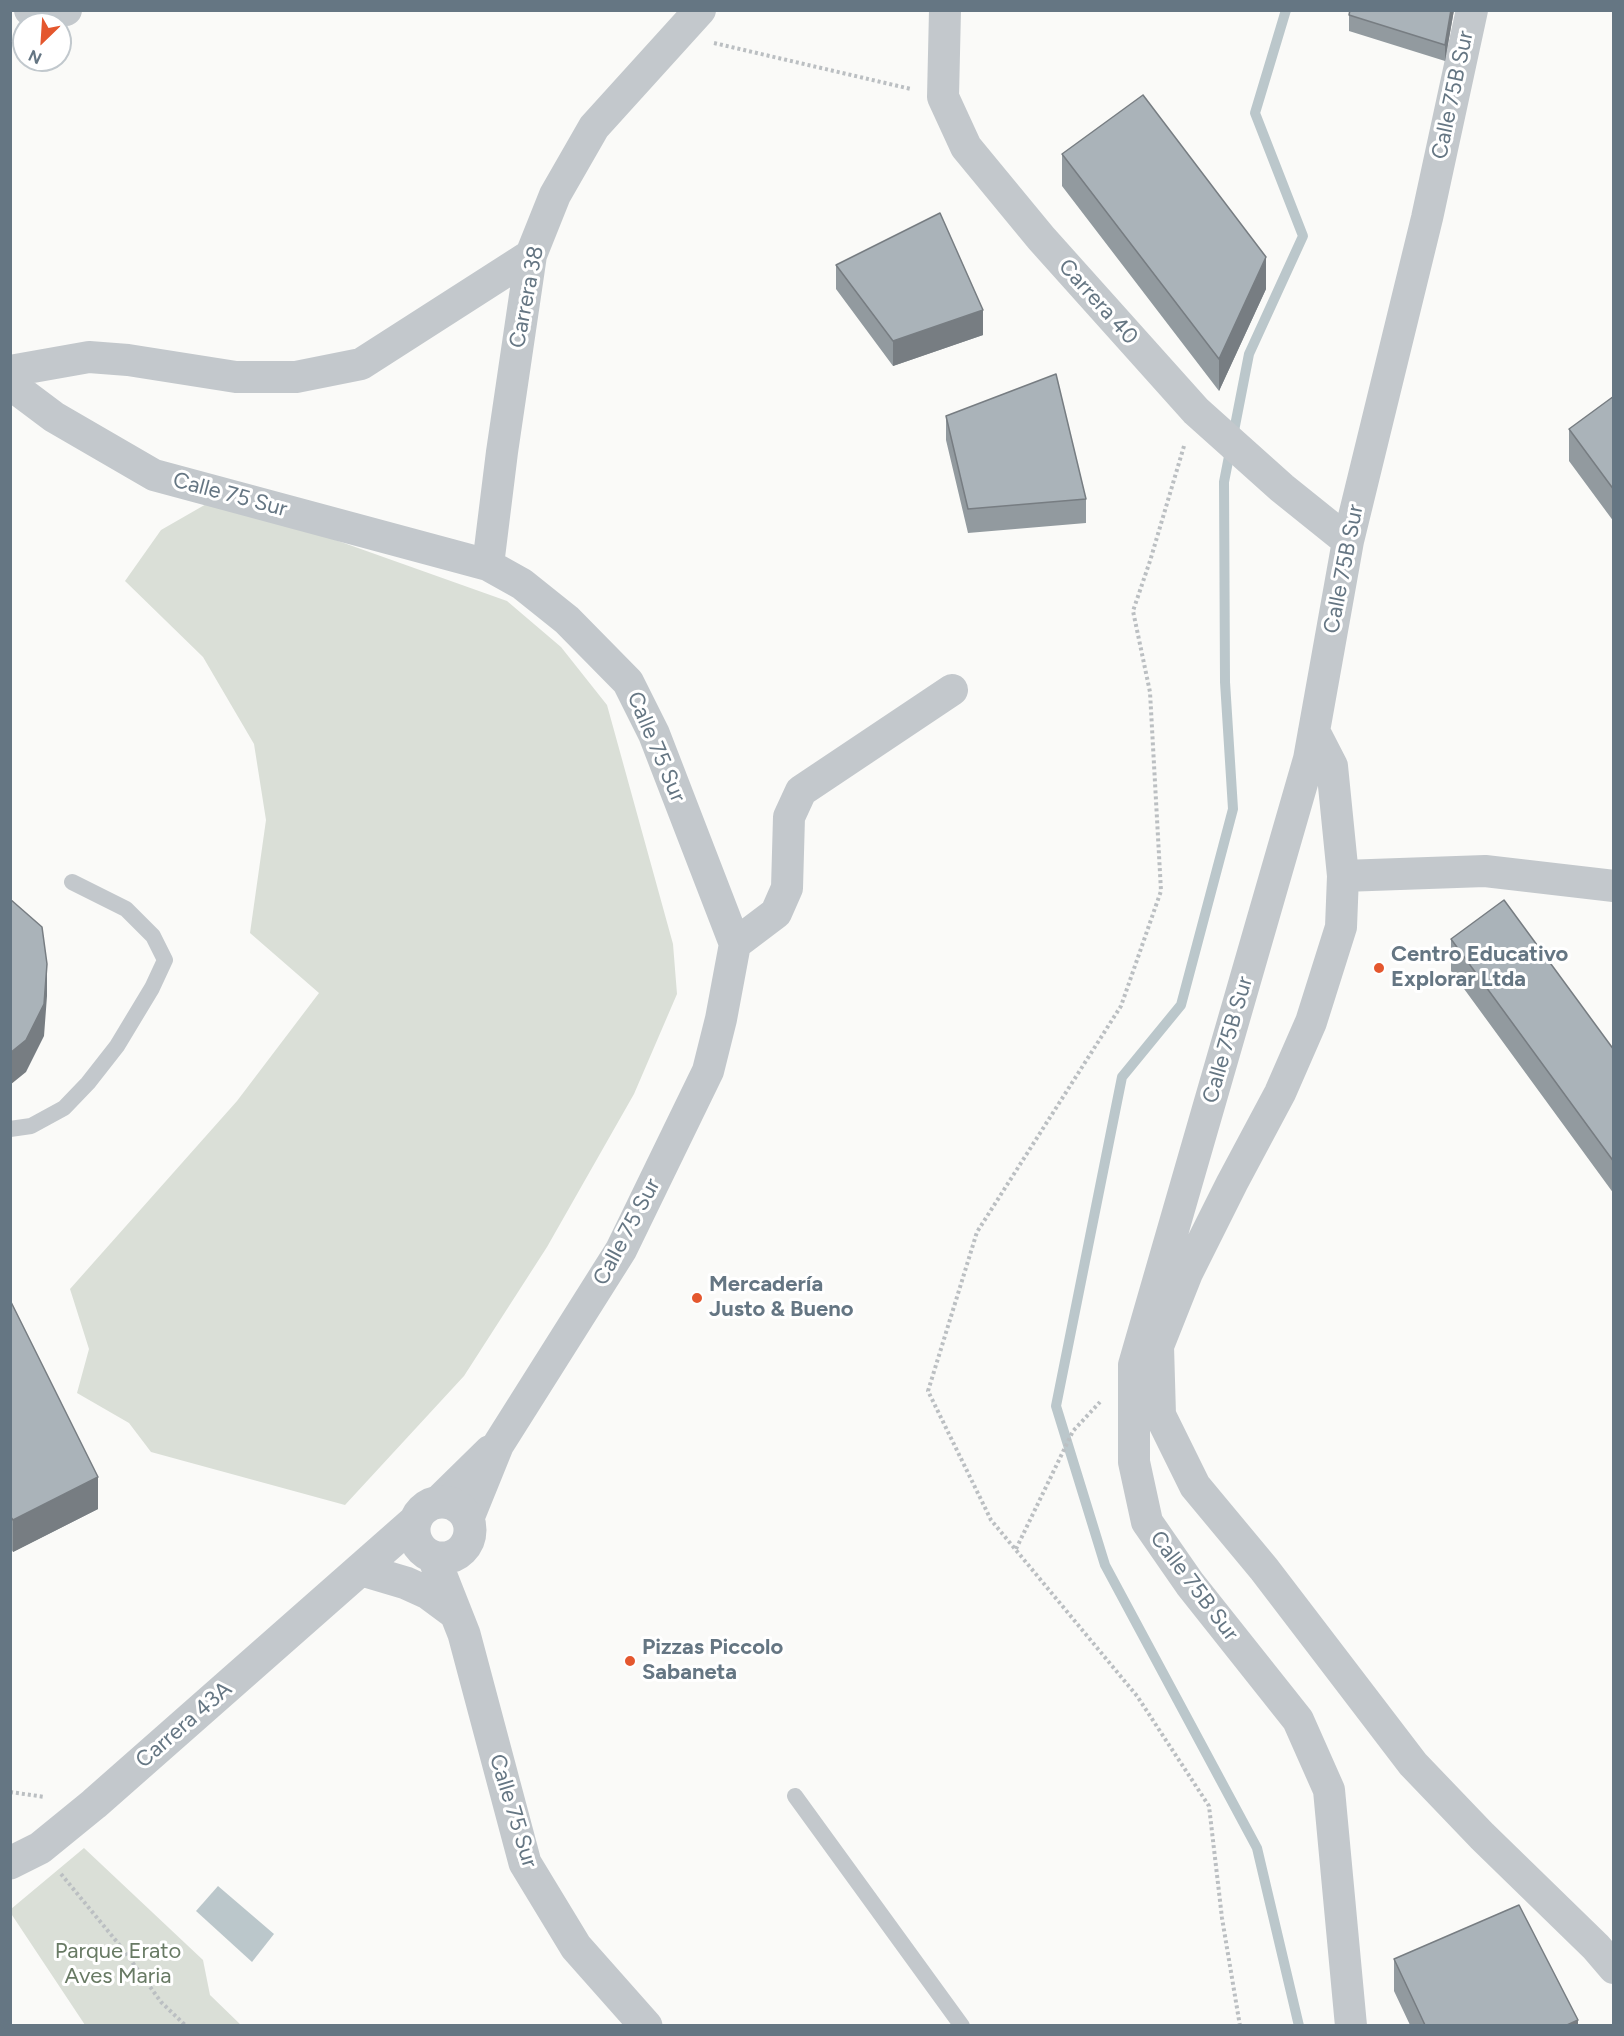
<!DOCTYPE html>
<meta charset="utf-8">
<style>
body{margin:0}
#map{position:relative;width:1624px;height:2036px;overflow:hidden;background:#fafaf8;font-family:Figtree,sans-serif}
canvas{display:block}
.frame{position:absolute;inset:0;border:12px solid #657683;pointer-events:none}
.north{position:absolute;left:12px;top:12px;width:60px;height:60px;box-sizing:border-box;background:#fff;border:2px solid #c1c8cd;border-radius:50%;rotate:205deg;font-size:16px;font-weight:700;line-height:24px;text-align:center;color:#657683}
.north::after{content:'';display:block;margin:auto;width:21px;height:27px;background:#e4572e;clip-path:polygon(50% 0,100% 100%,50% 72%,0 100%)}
</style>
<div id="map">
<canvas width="1624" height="2036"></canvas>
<div class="frame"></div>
<div class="north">N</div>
</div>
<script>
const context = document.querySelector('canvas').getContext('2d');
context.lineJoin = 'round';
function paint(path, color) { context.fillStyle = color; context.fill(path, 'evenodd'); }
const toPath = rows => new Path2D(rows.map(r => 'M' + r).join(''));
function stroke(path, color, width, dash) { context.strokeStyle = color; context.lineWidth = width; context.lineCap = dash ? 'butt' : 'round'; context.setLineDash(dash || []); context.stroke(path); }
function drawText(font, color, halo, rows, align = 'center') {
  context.font = font + ' Figtree,sans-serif'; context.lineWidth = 6; context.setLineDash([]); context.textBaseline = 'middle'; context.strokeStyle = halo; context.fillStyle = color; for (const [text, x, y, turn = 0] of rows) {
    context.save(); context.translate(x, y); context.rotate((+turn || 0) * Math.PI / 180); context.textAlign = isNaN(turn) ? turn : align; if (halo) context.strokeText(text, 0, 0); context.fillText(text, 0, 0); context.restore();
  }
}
paint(toPath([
 [208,503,254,511,507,601,561,647,607,705,673,944,677,994,634,1094,547,1247,464,1376,345,1505,151,1452,129,1423,77,1393,89,1349,70,1289,237,1101,319,993,250,933,266,820,254,744,203,657,125,581,161,530],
 [84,1848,203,1960,210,1995,241,2025,85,2025,10,1912,11,1909]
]), '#dadfd7');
paint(toPath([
 [218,1886,274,1934,252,1962,196,1911]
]), '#bbc7cb');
stroke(toPath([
 [1286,10,1255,113,1303,236,1249,354,1224,482,1225,682,1233,809,1181,1005,1122,1077,1056,1406,1105,1565,1257,1848,1299,2026]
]), '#bbc7cb', 10);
stroke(toPath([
 [714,43,911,89],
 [1184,446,1150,561,1133,611,1150,692,1161,891,1121,1006,977,1232,928,1391,991,1520,1137,1696,1209,1806,1222,1918,1240,2026],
 [1016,1549,1073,1431,1100,1402],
 [10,1792,45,1797],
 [61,1874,122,1948,161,2002,186,2026]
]), '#bbbfc2', 4, [3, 3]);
stroke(toPath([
 [10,1129,31,1126,64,1108,88,1083,117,1046,152,988,165,960,153,936,126,909,72,882],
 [795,1796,962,2026]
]), '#c3c8cc', 16);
stroke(toPath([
 [30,10,66,10],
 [945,10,943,97,966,147,1041,238,1196,411,1282,488,1348,541],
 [10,371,89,357,128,360,236,377,296,377,361,364,531,255],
 [10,384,54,417,154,475,488,565,522,584,567,620,628,682,654,734,735,944,721,1019,708,1071,621,1250,498,1445,468,1519],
 [488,565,502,452,531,255,555,195,594,127,700,10],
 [1314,731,1332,766,1343,876,1341,927,1311,1022,1280,1093,1232,1183,1187,1273,1158,1346,1160,1415,1195,1486,1264,1569,1413,1764,1482,1836,1596,1947,1614,1968],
 [1343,876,1485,871,1614,886],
 [735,944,776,913,787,888,789,817,801,791,952,690],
 [439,1501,490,1451],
 [1351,2026,1329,1790,1298,1720,1190,1584,1147,1522,1134,1462,1134,1365,1309,759,1348,541,1427,218,1472,10]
]), '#c3c8cc', 32);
stroke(toPath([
 '414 1530a28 28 0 1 1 56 0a28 28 0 1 1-56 0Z',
 [434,1558,464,1634,525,1863,576,1947,646,2026],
 [369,1572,406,1583,428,1593,455,1613],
 [10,1863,40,1848,94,1804,413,1523]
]), '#c3c8cc', 33);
paint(toPath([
 [1454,10,1445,61,1349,31,1349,15],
 [1062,154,1266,289,1219,391,1062,186],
 [836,265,983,335,893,366,836,289],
 [1614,396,1614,522,1569,461,1569,429],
 [946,416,1086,499,1086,523,968,533,946,440],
 [1451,939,1614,1050,1614,1194,1451,971],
 [10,1300,98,1509,13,1552,10,1547],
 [1394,1959,1578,2025,1410,2025,1394,1991]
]), '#929a9f');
paint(toPath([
 [1451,10,1454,10,1445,61,1445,45],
 [1266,257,1266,289,1219,391,1219,359],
 [983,310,983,335,893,366,893,341],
 [47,964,47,996,44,1036,26,1072,10,1085,10,1053],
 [98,1477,98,1509,13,1552,13,1520],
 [1578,2020,1578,2025,1567,2025]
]), '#777d82');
const building = toPath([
 [1350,10,1451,10,1445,45,1349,15,1350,10],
 [1143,95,1266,257,1219,359,1062,154,1143,95],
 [940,213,983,310,893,341,836,265,940,213],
 [1056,374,1086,499,968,509,946,416,1056,374],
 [1614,396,1614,490,1569,429,1614,396],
 [10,899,42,927,47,964,44,1004,26,1040,10,1053,10,899],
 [1504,900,1614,1050,1614,1162,1451,939,1504,900],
 [10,1300,98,1477,13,1520,10,1516,10,1300],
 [1519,1905,1578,2020,1567,2025,1425,2025,1394,1959,1519,1905]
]);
paint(building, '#aab3b9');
stroke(building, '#777d82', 1.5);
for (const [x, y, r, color] of [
 [1379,968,6,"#e4572e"],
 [697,1298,6,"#e4572e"],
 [630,1661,6,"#e4572e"]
]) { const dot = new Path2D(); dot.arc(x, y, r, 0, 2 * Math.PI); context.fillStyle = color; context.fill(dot); stroke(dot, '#fff', 2); }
drawText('22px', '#657683', '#fff', [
 ["Calle 75B Sur",1453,95,-78],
 ["Carrera 38",527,297,-79],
 ["Carrera 40",1098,302,48],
 ["Calle 75 Sur",230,495,15],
 ["Calle 75B Sur",1344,569,-79],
 ["Calle 75 Sur",656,747,67],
 ["Calle 75B Sur",1228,1040,-74],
 ["Calle 75 Sur",627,1232,-62],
 ["Calle 75B Sur",1194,1586,53],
 ["Carrera 43A",184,1725,-41],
 ["Calle 75 Sur",513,1811,73]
]);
drawText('bold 22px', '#657683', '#fff', [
 ["Centro Educativo",1391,955],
 ["Explorar Ltda",1391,980],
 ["Mercadería",709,1285],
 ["Justo & Bueno",709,1310],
 ["Pizzas Piccolo",642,1648],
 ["Sabaneta",642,1673]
], 'left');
drawText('22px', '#687a64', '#fff', [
 ["Parque Erato",118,1952],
 ["Aves Maria",118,1977]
]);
</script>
